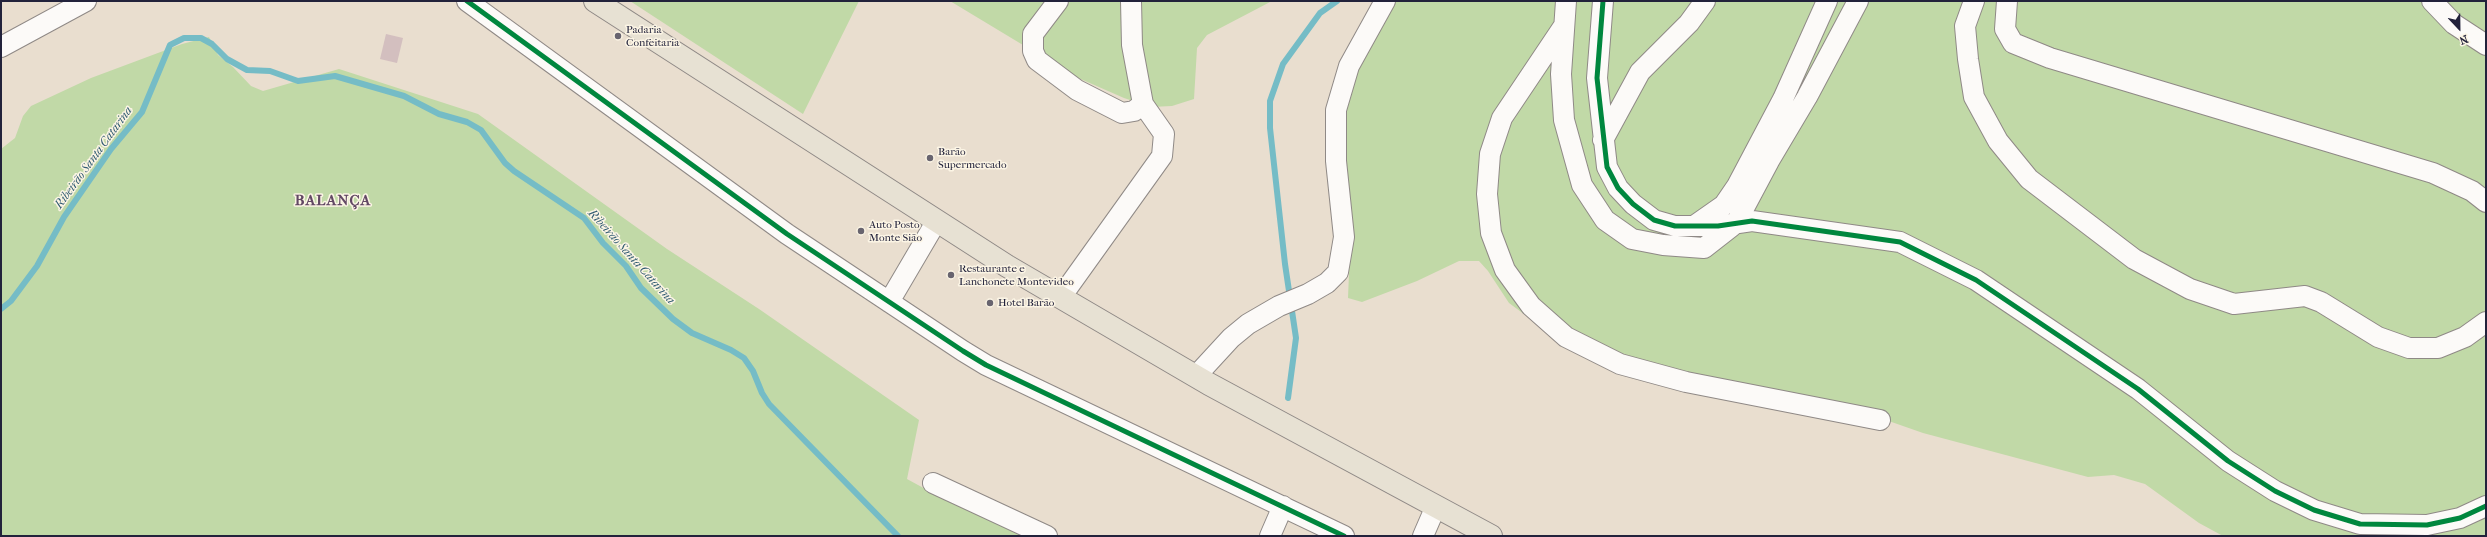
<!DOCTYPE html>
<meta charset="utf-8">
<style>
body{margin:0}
#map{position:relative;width:2487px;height:537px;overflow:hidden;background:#e9decf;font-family:"IM FELL French Canon",serif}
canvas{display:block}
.frame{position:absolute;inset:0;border:2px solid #22223b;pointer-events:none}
.north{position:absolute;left:2439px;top:8px;width:40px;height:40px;-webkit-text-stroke:3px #fcf5e5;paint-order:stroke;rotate:158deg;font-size:11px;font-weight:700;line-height:16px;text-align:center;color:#22223b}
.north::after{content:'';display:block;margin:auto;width:14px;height:18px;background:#22223b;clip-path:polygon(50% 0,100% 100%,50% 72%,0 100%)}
</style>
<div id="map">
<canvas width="2487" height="537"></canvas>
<div class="frame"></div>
<div class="north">N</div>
</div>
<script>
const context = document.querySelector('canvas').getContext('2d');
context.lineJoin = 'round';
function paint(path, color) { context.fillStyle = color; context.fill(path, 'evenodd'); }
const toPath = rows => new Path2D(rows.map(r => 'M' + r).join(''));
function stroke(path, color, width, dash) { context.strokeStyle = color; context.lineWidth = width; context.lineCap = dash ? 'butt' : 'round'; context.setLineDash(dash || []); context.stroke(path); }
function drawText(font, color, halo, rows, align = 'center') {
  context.font = font + ' "IM FELL French Canon",serif'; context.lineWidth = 3; context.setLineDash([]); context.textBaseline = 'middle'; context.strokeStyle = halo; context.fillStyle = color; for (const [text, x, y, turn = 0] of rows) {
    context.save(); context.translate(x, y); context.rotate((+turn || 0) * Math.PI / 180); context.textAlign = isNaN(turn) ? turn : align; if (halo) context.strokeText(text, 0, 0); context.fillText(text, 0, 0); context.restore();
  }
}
paint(toPath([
 [630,1,859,1,803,114],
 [950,1,1272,1,1207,35,1197,48,1194,99,1172,106,1151,107,1124,98,1076,77],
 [1394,1,2486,1,2486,536,2223,536,2199,523,2145,484,2114,475,2088,477,1923,433,1843,405,1697,388,1563,343,1509,303,1488,271,1479,261,1459,261,1417,281,1362,302,1348,298,1350,249,1342,128,1354,71],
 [209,37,218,55,233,67,251,86,263,91,339,69,478,114,667,249,759,309,919,420,907,479,929,491,1034,536,1,536,1,149,15,138,23,116,31,106,91,78,182,44]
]), '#c1d9a7');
stroke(toPath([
 [1,309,11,301,37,266,64,217,111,149,142,112,170,45,184,38,201,38,212,44,227,59,247,70,270,71,298,81,335,76,404,96,439,114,467,122,481,130,505,163,514,171,584,218,603,243,626,266,641,288,673,319,692,333,731,350,744,358,753,371,762,393,769,404,898,536],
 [1288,398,1296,338,1285,264,1270,128,1270,101,1283,64,1320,13,1337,1]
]), '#75bcc6', 6);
paint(toPath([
 [386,34,403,38,397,63,380,59]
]), '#d3bfbf');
const minor = toPath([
 [467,1,787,234,963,351,986,365,1344,536],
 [1058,1,1033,34,1033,51,1037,60,1077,90,1122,113,1134,111,1143,104,1132,45,1131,1],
 [1566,1,1561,74,1564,120,1582,185,1605,220,1632,239,1663,245,1704,248,1736,223,1769,161,1807,97,1858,1],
 [1603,1,1597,78,1607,167,1618,188,1633,204,1654,220,1675,226,1718,226,1752,221,1900,242,1976,280,2138,389,2228,461,2275,491,2314,510,2360,524,2427,525,2460,518,2486,506],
 [1974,1,1965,26,1968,59,1974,97,1998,141,2029,179,2134,259,2190,289,2234,304,2305,296,2321,302,2378,337,2409,348,2438,348,2465,337,2486,322],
 [2007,1,2005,29,2013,43,2050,58,2433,173,2472,191,2486,202],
 [2432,1,2454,24,2486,45],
 [1563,27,1502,118,1490,154,1487,194,1491,233,1505,270,1531,306,1566,337,1620,364,1686,382,1880,420],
 [1,47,86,1],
 [1603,140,1640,72,1689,23,1705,1],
 [1694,226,1724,205,1737,186,1783,99,1827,1],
 [1061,297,1162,156,1164,134,1143,104],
 [889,302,936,222],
 [1196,376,1231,338,1248,324,1279,306,1308,294,1327,283,1338,272,1344,237,1336,161,1336,110,1349,66,1385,1],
 [933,483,1047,536],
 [1270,536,1283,506],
 [1423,536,1436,506]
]);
const trunk = toPath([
 [595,1,1007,266,1209,384,1491,536]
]);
stroke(minor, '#8f8986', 22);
stroke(trunk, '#8f8986', 24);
stroke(minor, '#fcfaf8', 20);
stroke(trunk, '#e7e1d3', 22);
stroke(toPath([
 [467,1,787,234,963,351,986,365,1344,536],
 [1603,1,1597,78,1607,167,1618,188,1633,204,1654,220,1675,226,1718,226,1752,221,1900,242,1976,280,2138,389,2228,461,2275,491,2314,510,2360,524,2427,525,2460,518,2486,506]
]), '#00873e', 5);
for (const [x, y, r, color] of [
 [618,36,4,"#68646f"],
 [930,158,4,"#68646f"],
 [861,231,4,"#68646f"],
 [951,275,4,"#68646f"],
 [990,303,4,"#68646f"]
]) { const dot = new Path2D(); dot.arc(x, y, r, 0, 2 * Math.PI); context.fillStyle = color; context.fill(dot); stroke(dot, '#fcf5e5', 1.5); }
drawText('11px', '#22223b', '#fcf5e5', [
 ["Padaria",626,30],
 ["Confeitaria",626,43],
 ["Barão",938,152],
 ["Supermercado",938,165],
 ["Auto Posto",869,225],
 ["Monte Sião",869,238],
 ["Restaurante e",959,269],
 ["Lanchonete Montevideo",959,282],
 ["Hotel Barão",998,303]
], 'left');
drawText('italic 12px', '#2f5a71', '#fcf5e5', [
 ["Ribeirão Santa Catarina",94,158,-54],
 ["Ribeirão Santa Catarina",631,257,48]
]);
context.letterSpacing = '1px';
drawText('bold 15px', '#624864', '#fcf5e5', [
 ["BALANÇA",333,201]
]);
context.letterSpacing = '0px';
</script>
